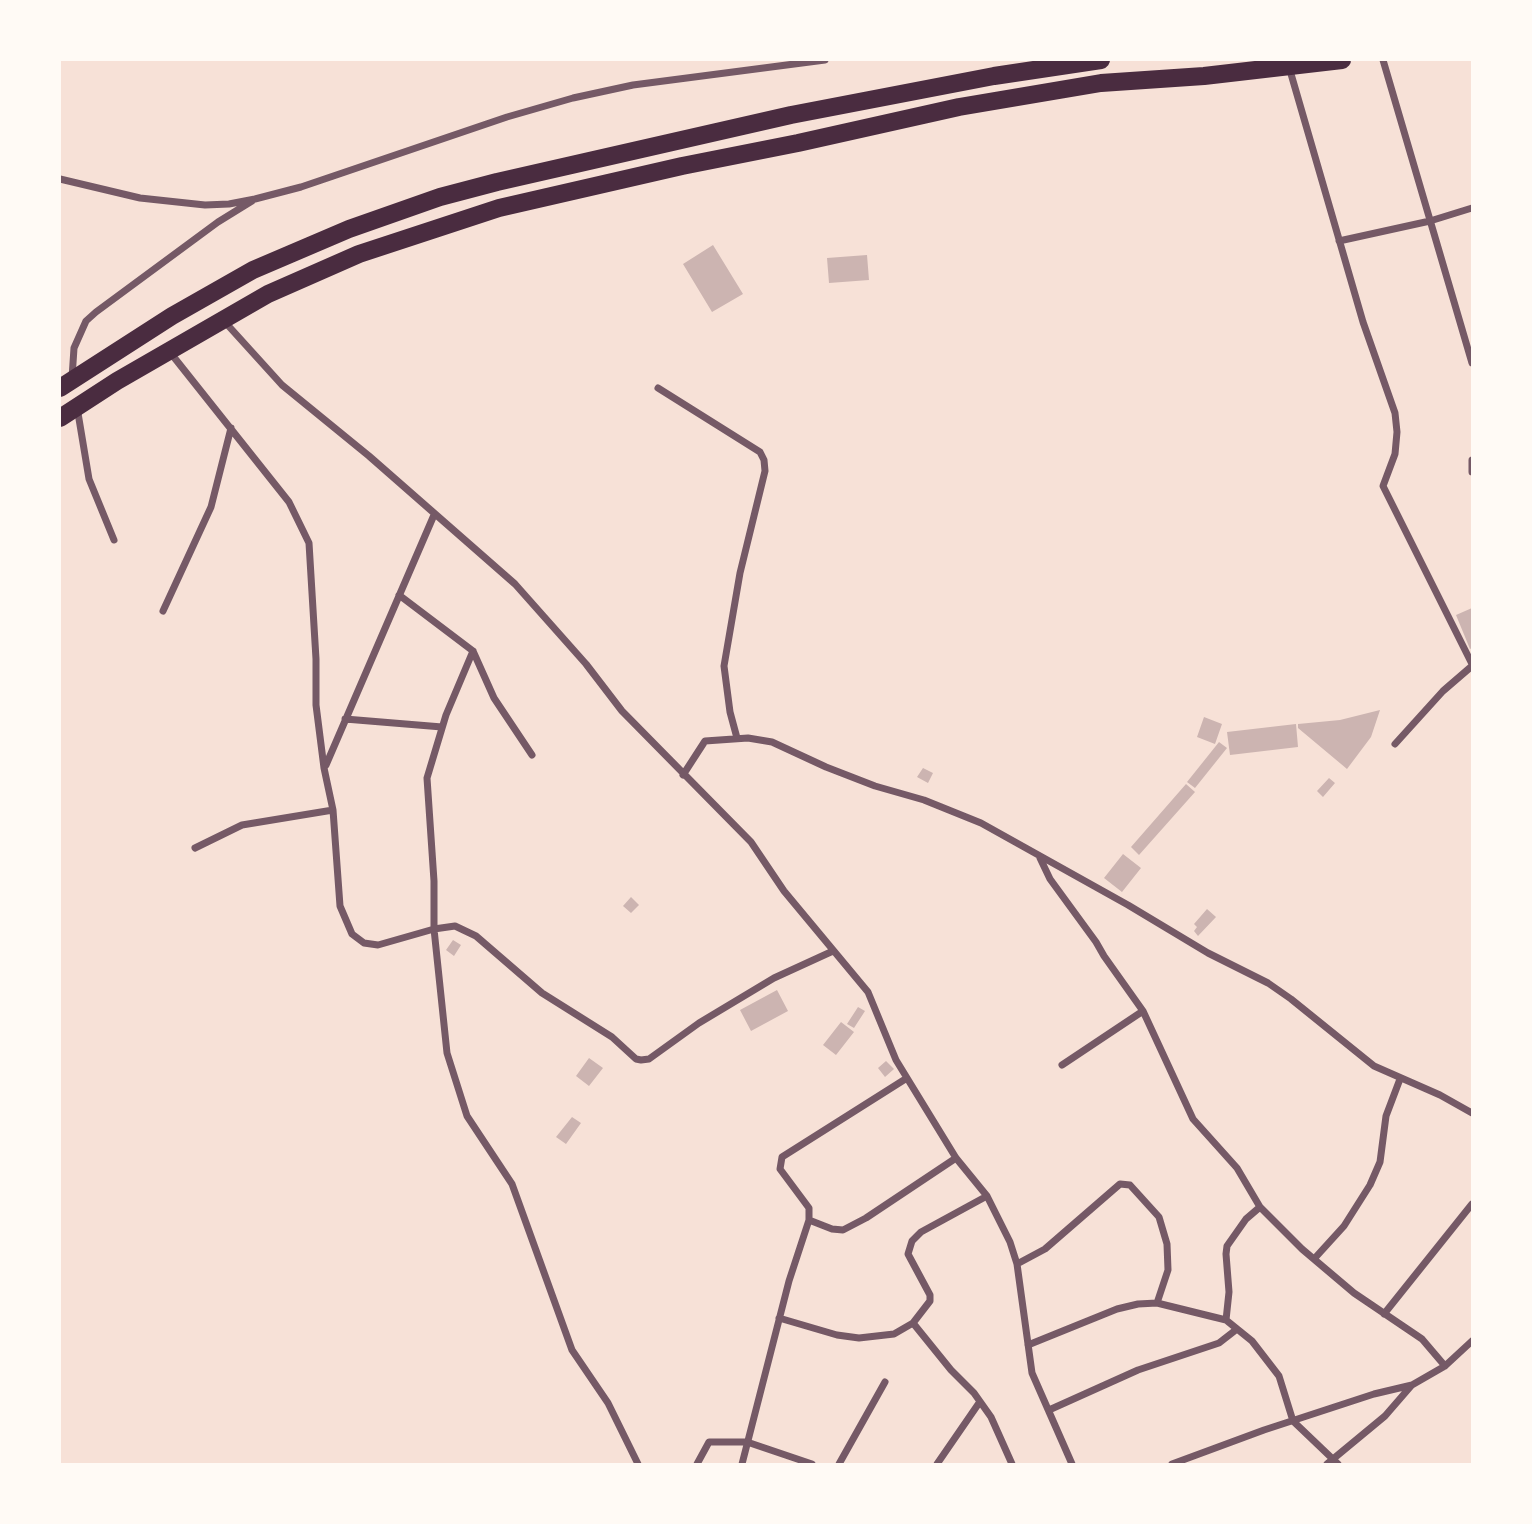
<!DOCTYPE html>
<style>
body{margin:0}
#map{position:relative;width:1532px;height:1524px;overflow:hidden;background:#f7e1d7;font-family:Quicksand,sans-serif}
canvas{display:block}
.frame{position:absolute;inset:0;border:61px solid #fffaf5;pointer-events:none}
</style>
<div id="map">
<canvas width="1532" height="1524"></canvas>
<div class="frame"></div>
</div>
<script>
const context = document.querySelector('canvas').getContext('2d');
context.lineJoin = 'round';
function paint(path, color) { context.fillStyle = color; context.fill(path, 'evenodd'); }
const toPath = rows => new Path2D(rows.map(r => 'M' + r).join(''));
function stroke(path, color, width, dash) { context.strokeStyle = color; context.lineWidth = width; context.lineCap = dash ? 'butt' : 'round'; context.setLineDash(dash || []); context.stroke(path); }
paint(toPath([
 [713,245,743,294,712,312,683,264],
 [867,255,869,280,829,283,827,258],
 [1472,608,1472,648,1470,649,1456,615],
 [1380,710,1371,737,1347,769,1298,728,1298,724,1340,720],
 [1204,717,1222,724,1215,744,1197,737],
 [1296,724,1298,747,1230,755,1227,732],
 [1219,742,1227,748,1195,788,1187,782],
 [923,768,933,773,928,783,917,777],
 [1329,778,1335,783,1323,797,1317,791],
 [1186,784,1195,792,1139,855,1131,847],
 [1123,854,1141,868,1122,892,1104,878],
 [631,897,639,905,631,913,623,906],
 [1207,909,1216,917,1198,936,1194,931,1197,927,1194,924],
 [453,940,461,945,454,956,446,950],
 [777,990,788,1011,751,1031,740,1010],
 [858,1007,865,1011,854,1028,847,1024],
 [841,1022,854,1032,836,1055,823,1045],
 [589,1058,603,1068,589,1086,576,1076],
 [886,1061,894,1069,885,1077,878,1068],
 [572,1117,581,1123,566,1144,556,1137]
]), '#ccb4b1');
stroke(toPath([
 [1383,60,1472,363],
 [1289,67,1363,322,1395,413,1397,432,1395,454,1383,486,1472,664],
 [60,179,140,198,205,205,229,204,255,199,301,187,507,117,573,98,633,85,825,60],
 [1339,241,1430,221,1472,208],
 [224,321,282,385,369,456,515,584,586,664,622,711,751,842,784,891,868,992,896,1060,956,1158,987,1196,1010,1242,1017,1264,1032,1373,1072,1464],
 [169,351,289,502,309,543,316,659,316,705,324,768,333,810,340,906,352,934,364,943,378,945,434,929,455,926,476,936,542,993,612,1037,636,1059,641,1060,649,1059,699,1023,774,978,833,951],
 [72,378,74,348,86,321,96,312,218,222,252,201],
 [658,388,760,452,764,460,765,471,740,573,724,666,730,712,737,738],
 [77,407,89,479,114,540],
 [1472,460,1472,472],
 [399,595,473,651,494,698,532,755],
 [163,611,211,507,231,428],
 [473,651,446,715,427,778,434,881,434,929,447,1053,467,1116,512,1184,572,1350,608,1403,638,1464],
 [345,719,442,727],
 [1395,744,1443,691,1472,666],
 [326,765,434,515],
 [683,775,705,741,748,738,772,742,826,767,875,786,924,800,981,823,1128,905,1208,953,1268,983,1291,999,1374,1066,1440,1095,1472,1113],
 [195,848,242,825,333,810],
 [1040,858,1050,879,1096,942,1104,956,1143,1011,1193,1119,1237,1168,1260,1207,1302,1249,1354,1293,1422,1339,1445,1366],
 [1062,1065,1143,1011],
 [809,1220,832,1229,843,1230,866,1218,956,1158],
 [1314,1259,1344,1226,1370,1185,1380,1162,1386,1116,1400,1079],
 [1017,1264,1045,1249,1120,1184,1130,1185,1159,1217,1167,1244,1168,1270,1157,1303],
 [1384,1314,1472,1204],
 [779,1318,837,1335,859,1338,894,1334,913,1323,930,1301,930,1295,908,1254,912,1241,921,1232,987,1196],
 [1226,1320,1229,1292,1226,1254,1227,1246,1246,1219,1260,1207],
 [913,1323,951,1370,974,1393,991,1417,1012,1464],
 [1028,1345,1117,1309,1138,1304,1157,1303,1226,1320,1252,1341,1279,1376,1293,1421,1338,1464],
 [1049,1410,1138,1370,1219,1343,1237,1329],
 [697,1464,709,1442,747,1442,812,1464],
 [742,1464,789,1281,809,1220,809,1208,780,1169,782,1157,907,1078],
 [839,1464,885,1382],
 [937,1464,979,1403],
 [1172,1464,1264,1430,1374,1394,1412,1385,1445,1366,1472,1341],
 [1327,1464,1385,1416,1411,1386]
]), '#755966', 7);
stroke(toPath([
 [60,388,172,316,253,270,349,229,440,197,497,182,791,115,994,76,1101,60],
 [60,418,117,381,268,294,359,254,499,208,682,166,798,143,959,107,1101,83,1204,76,1342,60]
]), '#4a2c40', 18);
</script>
